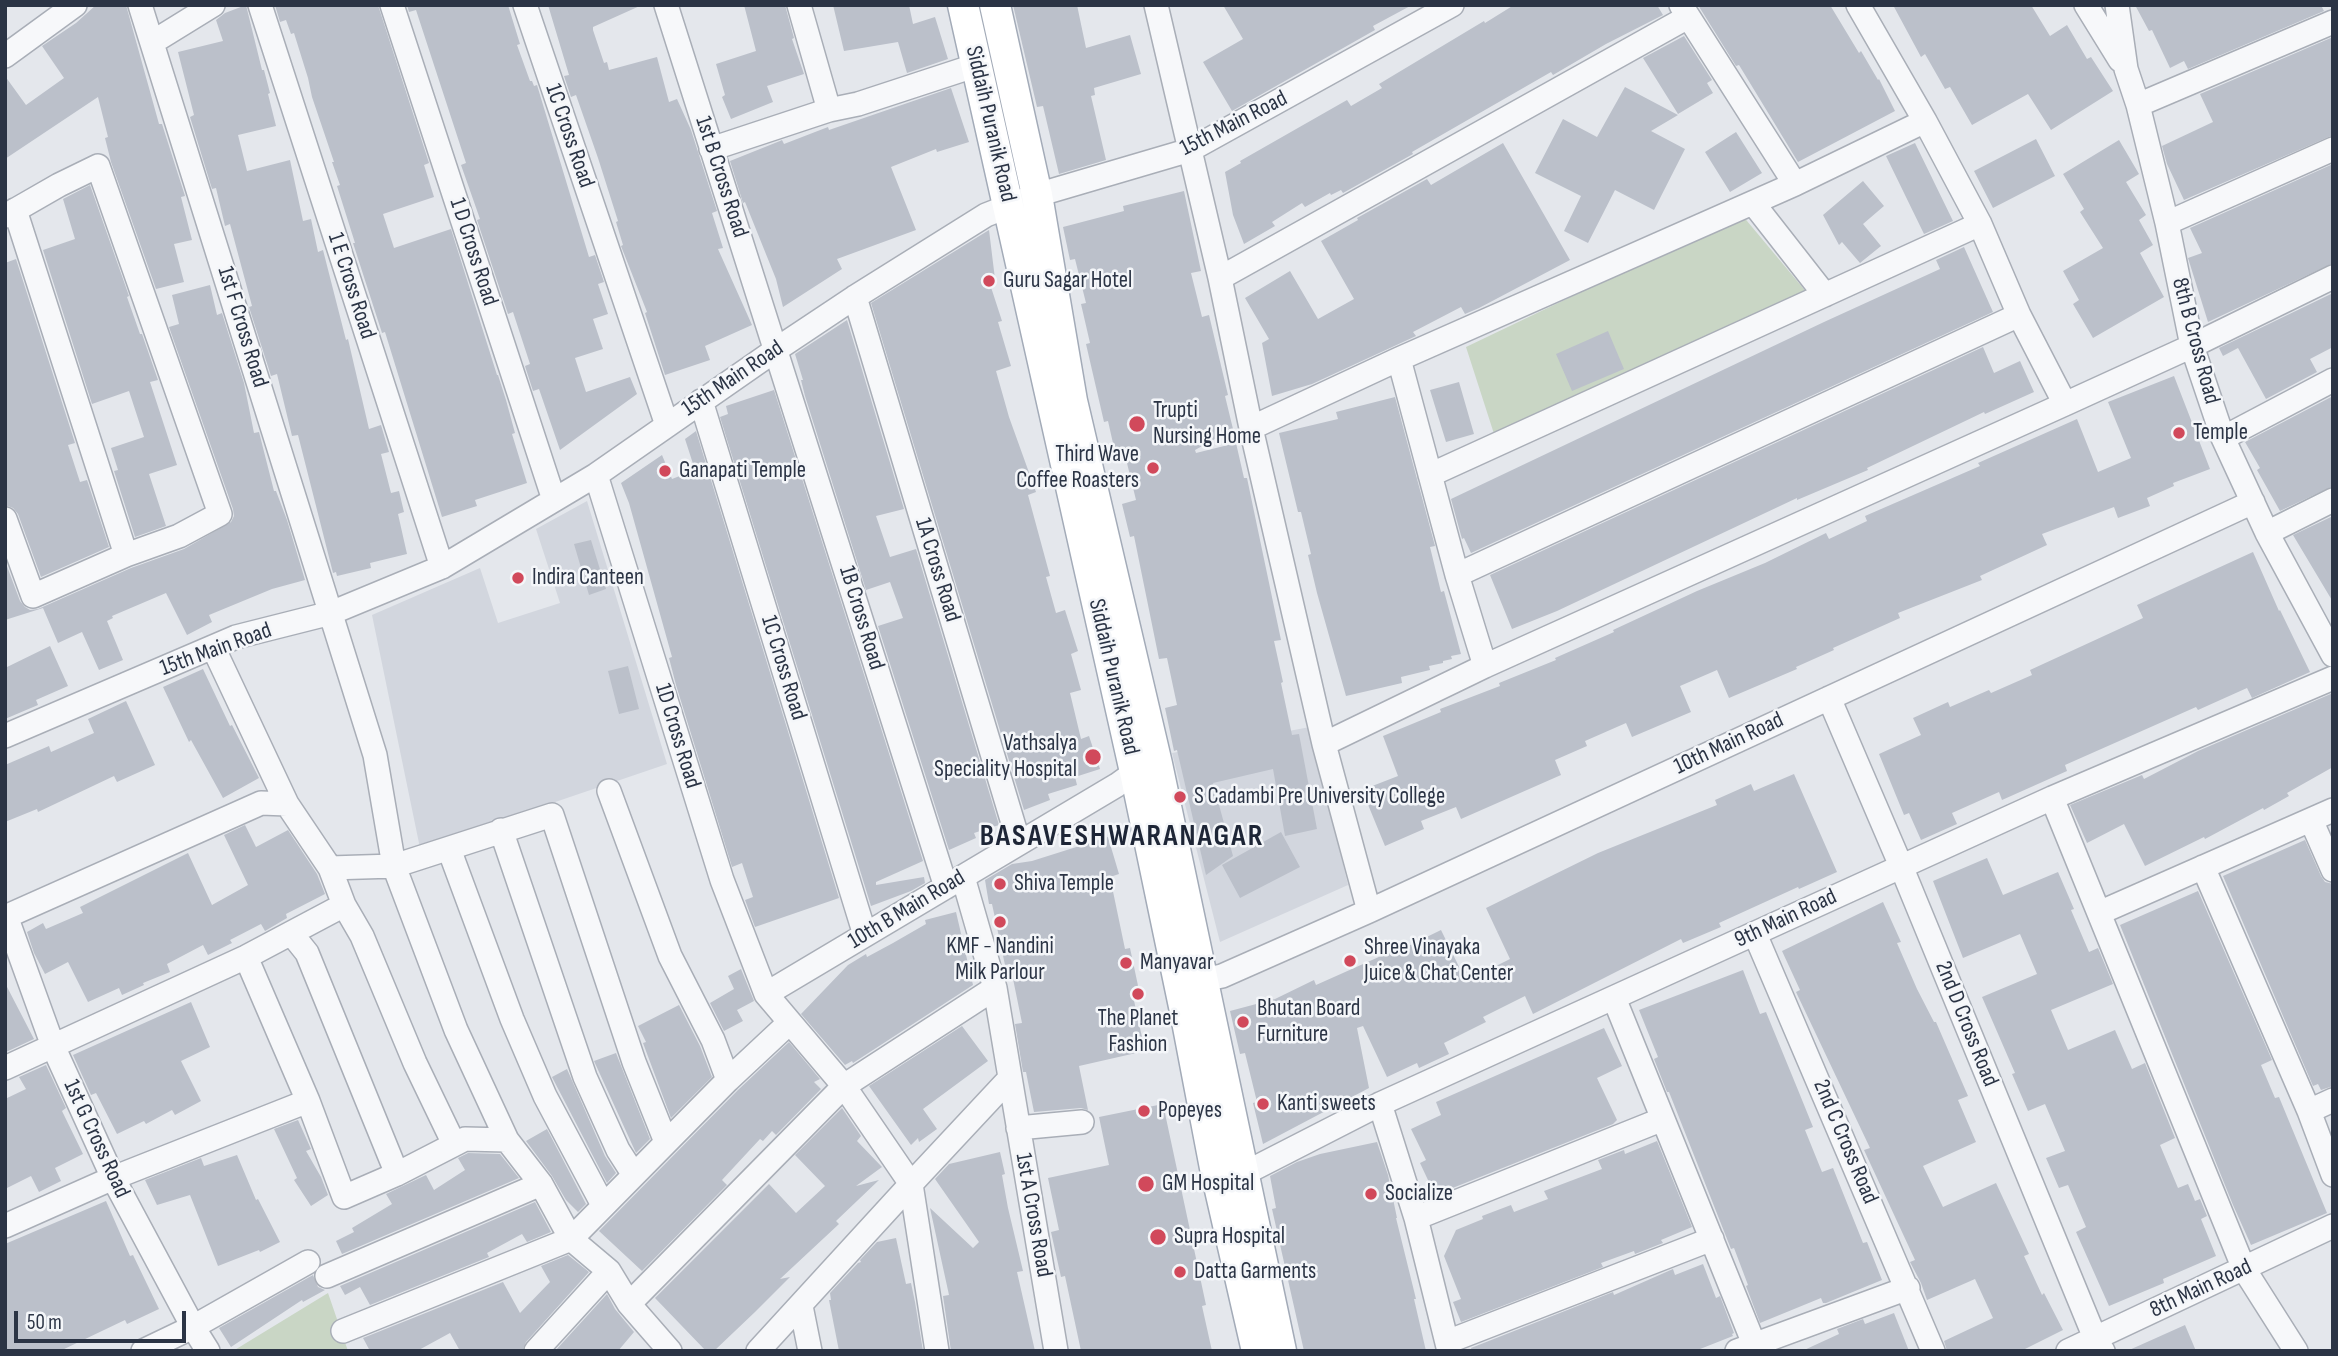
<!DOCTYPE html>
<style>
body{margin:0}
#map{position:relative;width:2338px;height:1356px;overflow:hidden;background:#e4e7ec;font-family:"Sofia Sans Condensed",sans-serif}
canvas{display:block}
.frame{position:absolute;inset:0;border:7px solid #2b3445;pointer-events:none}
.scale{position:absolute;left:14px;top:1311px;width:172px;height:32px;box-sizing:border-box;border:4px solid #2b3445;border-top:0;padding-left:9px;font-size:21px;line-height:24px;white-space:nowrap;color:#2b3445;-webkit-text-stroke:5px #f4f6f9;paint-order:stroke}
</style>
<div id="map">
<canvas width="2338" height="1356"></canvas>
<div class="frame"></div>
<div class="scale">50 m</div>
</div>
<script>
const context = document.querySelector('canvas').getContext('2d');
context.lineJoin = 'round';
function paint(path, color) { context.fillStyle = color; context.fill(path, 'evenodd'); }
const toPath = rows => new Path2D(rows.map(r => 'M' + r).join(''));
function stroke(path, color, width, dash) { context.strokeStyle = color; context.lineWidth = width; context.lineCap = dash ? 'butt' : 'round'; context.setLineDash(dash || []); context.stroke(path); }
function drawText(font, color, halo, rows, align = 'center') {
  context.font = font + ' "Sofia Sans Condensed",sans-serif'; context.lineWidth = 5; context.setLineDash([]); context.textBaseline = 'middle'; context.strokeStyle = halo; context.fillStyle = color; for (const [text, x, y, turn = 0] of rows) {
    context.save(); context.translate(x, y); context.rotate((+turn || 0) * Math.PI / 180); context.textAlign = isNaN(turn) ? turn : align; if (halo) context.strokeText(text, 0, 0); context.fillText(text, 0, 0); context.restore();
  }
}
paint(toPath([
 [587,501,667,764,420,848,372,615,480,568,498,623,560,603,536,529],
 [1310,727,1348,885,1220,942,1172,753]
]), '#d2d6de');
paint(toPath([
 [1742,215,1808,294,1496,440,1466,347],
 [328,1293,348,1351,233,1351]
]), '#c9d6c5');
paint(toPath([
 [96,5,126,5,159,124,162,124,185,196,181,197,192,240,174,244,184,282,156,289,111,162,105,138,108,137,98,97,5,159,5,76,26,105,64,78,42,46,76,23],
 [246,5,262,70,264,70,270,93,268,94,276,126,238,135,247,171,290,160,303,221,311,219,318,252,323,250,346,340,348,339,369,429,381,425,389,452,381,454,391,493,399,491,404,512,398,514,407,554,370,563,371,568,337,576,336,572,333,573,298,435,292,436,277,374,271,376,249,307,252,306,230,224,225,226,216,188,212,189,190,117,194,115,178,52,223,41,216,20,225,13],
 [275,5,378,5,429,163,424,165,434,197,383,214,394,248,451,229,497,375,498,375,506,400,515,433,512,434,527,483,475,500,477,506,442,517,385,332,382,333,353,243,355,243,337,186,340,185,332,162,334,162,312,97,308,78,294,33,291,34,286,20,280,22],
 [407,5,508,5,520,44,517,45,530,81,532,81,534,86,537,85,589,257,595,255,604,282,598,284,608,314,593,319,603,349,575,358,586,392,630,377,637,394,560,450,539,389,533,391,525,366,530,364,513,312,508,314,477,220,480,219,461,165,466,163,416,10,409,12],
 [548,5,642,5,593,27,593,30,604,63,607,62,609,70,657,57,669,102,677,99,691,130,717,211,712,213,723,248,718,249,752,325,705,346,710,360,665,375,645,313,647,312,621,246,623,245,616,222,618,221,598,158,576,95,571,97,564,76,569,75],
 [744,5,785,5,794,38,792,39,804,74,767,86,773,102,731,119,722,97,725,95,716,64,756,51],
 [833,5,909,5,913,24,935,17,948,59,907,73,898,42,844,51],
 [1013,5,1077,5,1086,48,1130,35,1141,74,1094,88,1095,95,1091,96,1106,160,1059,174,1043,106,1037,107],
 [1223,5,1412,5,1373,26,1375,30,1232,111,1203,62,1243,39],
 [1514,5,1657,5,1663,15,1606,44,1553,75,1551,72,1412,152,1413,154,1343,193,1341,190,1331,195,1330,193,1305,207,1302,203,1272,222,1275,226,1244,244,1233,215,1225,172,1241,163,1240,161,1347,100,1351,106,1382,88,1379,84,1484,21,1485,23],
 [1698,5,1830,5,1859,53,1861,51,1878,80,1879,79,1895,111,1798,162,1739,65,1736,66],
 [1893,5,2031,5,2050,36,2067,25,2087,59,2091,57,2113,91,2051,130,2028,94,1972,125,1950,87,1945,89,1925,54,1921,57],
 [2135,5,2321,5,2324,11,2188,69,2184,61,2170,68,2152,30,2149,31],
 [1684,36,1712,80,1707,83,1713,93,1678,114,1643,58],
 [2333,37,2333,135,2184,200,2167,164,2162,146,2213,122,2200,94],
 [1625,87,1678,115,1651,131,1685,149,1654,210,1615,190,1588,243,1564,231,1581,196,1535,173,1563,119,1597,137],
 [951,88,969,142,937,152,936,149,891,167,916,230,837,259,842,269,783,307,776,279,745,202,743,203,730,161,780,141,782,140,784,144,828,127,829,130],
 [1736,132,1762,173,1730,192,1705,152],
 [2036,139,2055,176,1993,208,1974,171],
 [2119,140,2139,174,2126,182,2146,215,2139,220,2153,245,2140,253,2164,297,2093,338,2073,304,2079,300,2063,271,2103,248,2080,212,2084,209,2063,174],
 [1503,143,1570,260,1479,308,1465,314,1461,307,1413,332,1416,336,1312,384,1272,396,1262,343,1269,339,1245,298,1290,271,1318,319,1354,299,1321,241,1358,220,1357,218,1427,179,1431,185],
 [1915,143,1953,221,1924,234,1886,156],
 [2333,164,2333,263,2208,322,2188,258,2202,253,2190,228],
 [1863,181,1884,206,1863,224,1881,246,1860,263,1842,242,1839,245,1823,215],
 [90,185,129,296,127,297,140,334,142,334,158,380,150,382,177,465,149,474,166,526,135,537,114,471,118,470,111,448,144,437,129,391,92,404,43,250,75,239,63,199],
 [1184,191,1201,271,1191,273,1202,317,1209,315,1228,395,1225,396,1233,429,1195,450,1196,453,1236,443,1244,478,1247,478,1281,640,1274,641,1283,682,1281,683,1292,735,1299,734,1317,829,1285,836,1273,769,1213,783,1233,856,1206,875,1177,750,1174,751,1165,708,1177,705,1167,658,1159,659,1134,536,1130,537,1122,504,1136,500,1126,459,1117,461,1108,421,1104,422,1086,344,1090,343,1081,304,1086,303,1075,259,1070,260,1063,227,1124,211,1123,206],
 [989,230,995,279,989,281,1002,321,998,322,1011,366,996,371,1009,417,1036,492,1028,495,1050,576,1046,577,1056,613,1065,610,1078,651,1071,654,1081,690,1070,693,1081,739,1089,736,1100,769,1075,777,1077,785,1048,794,1050,800,1024,810,871,303],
 [1964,247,1993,312,1471,553,1464,538,1462,539,1451,499,1824,322,1940,269,1936,260],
 [16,259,75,443,68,445,80,482,87,480,109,547,41,577,18,514,13,508,5,505,5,263],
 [210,285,217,315,222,313,244,383,254,433,259,432,274,491,276,491,287,520,305,580,272,589,209,615,212,622,187,635,166,593,112,616,113,618,107,621,123,660,99,670,82,632,58,643,43,608,5,620,5,561,20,601,25,607,30,610,38,609,131,568,184,549,231,522,234,516,233,509,169,327,179,324,172,295],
 [2333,293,2333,347,2310,359,2317,372,2266,399,2238,348,2223,356,2219,348],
 [847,320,904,509,876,516,890,557,916,549,999,825,974,833,976,838,949,850,878,626,903,618,890,582,866,590,805,396,801,380,803,380,795,354],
 [1608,331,1624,369,1572,391,1556,354],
 [1983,347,1994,373,2020,361,2034,392,1985,414,1984,412,1867,468,1868,470,1797,500,1797,498,1557,611,1512,629,1490,575],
 [2174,376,2210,469,2173,483,2174,486,2147,498,2150,506,2118,518,2114,507,2042,534,2047,545,1980,576,1982,580,1898,613,1900,618,1833,648,1834,650,1796,667,1797,669,1729,698,1717,670,1680,686,1691,712,1632,737,1626,723,1585,741,1587,746,1555,760,1561,775,1461,819,1456,807,1421,821,1424,829,1385,846,1362,790,1398,776,1383,736,1441,712,1440,709,1500,686,1499,683,1556,660,1555,658,1614,632,1613,630,1697,591,1765,563,1826,533,1829,539,1867,521,1865,516,1980,466,1978,463,2077,419,2098,472,2131,458,2108,402],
 [1459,382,1474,434,1446,442,1430,390],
 [774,390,923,861,876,882,876,885,924,877,925,883,911,891,871,906,720,417,728,414,726,406],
 [2333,396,2333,486,2280,511,2257,470,2260,468,2245,442],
 [1395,397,1435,546,1430,547,1441,592,1444,591,1461,654,1451,656,1452,659,1443,661,1443,663,1429,666,1430,670,1401,677,1402,683,1346,696,1317,593,1308,555,1311,554,1301,512,1298,512,1279,433,1338,419,1336,412],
 [696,431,839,898,755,927,745,900,753,897,742,863,732,867,676,685,669,658,672,657,629,503,621,483,662,455,672,479,695,470,685,439],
 [2333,516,2333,602,2293,535],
 [591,540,606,589,589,595,574,544],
 [2253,552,2279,611,2280,610,2310,672,2252,698,2247,688,2198,710,2196,707,2065,765,2067,771,2002,800,1999,792,1952,813,1957,824,1921,840,1909,813,1904,815,1879,754,1921,735,1913,718,1948,702,1950,707,1989,690,1991,693,2032,675,2030,670,2143,618,2137,605],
 [50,646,68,686,36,700,38,705,5,719,5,668],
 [628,666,639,709,619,714,608,671],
 [203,669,230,726,232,725,259,778,223,798,191,740,189,742,163,687],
 [2333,693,2333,767,2287,793,2289,796,2264,810,2263,808,2205,839,2204,837,2145,866,2124,824,2087,843,2070,805,2142,775,2144,779,2198,751],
 [126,701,155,765,117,782,114,776,38,812,37,809,5,822,5,765,49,746,51,752,94,733,88,719],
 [1794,774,1837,872,1799,889,1798,887,1719,923,1721,927,1683,943,1681,939,1533,1014,1525,996,1483,1017,1486,1022,1444,1043,1449,1054,1419,1068,1417,1063,1387,1077,1363,1026,1357,1028,1369,1088,1263,1144,1253,1103,1257,1102,1245,1053,1240,1054,1230,1011,1275,999,1314,980,1316,985,1399,948,1400,950,1441,930,1466,981,1510,959,1486,908,1598,853,1717,805,1715,800,1751,784,1754,791],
 [245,825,256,847,288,830,317,874,325,894,286,914,287,918,265,931,261,924,230,940,232,943,208,955,203,945,167,964,170,972,143,983,144,985,122,995,119,988,88,1002,68,962,45,974,34,953,27,932,43,923,46,929,83,913,80,907,188,853,212,905,248,885,224,835],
 [1281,832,1300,867,1240,898,1222,865],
 [1108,837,1119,874,1110,877,1125,949,1130,948,1140,995,1133,996,1145,1051,1079,1066,1088,1110,1081,1108,1034,1112,1026,1072,1023,1072,1015,1024,1022,1023,1010,964,1005,965,992,904,989,904,985,880,1012,864,1032,861],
 [2305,840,2321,876,2325,882,2333,884,2333,1086,2321,1090,2318,1084,2313,1086,2223,876],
 [1987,858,2003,895,2058,872,2074,909,2071,910,2089,952,2098,948,2113,984,2051,1010,2068,1050,2115,1030,2132,1069,2145,1063,2175,1138,2160,1145,2178,1188,2188,1184,2195,1201,2200,1199,2207,1216,2201,1219,2216,1256,2163,1279,2164,1283,2109,1306,2076,1232,2086,1227,2068,1185,2059,1188,2046,1158,2065,1151,2045,1104,2028,1111,2012,1074,2015,1073,1982,997,2037,974,2020,934,1963,958,1933,881],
 [2198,891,2272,1060,2261,1065,2275,1098,2279,1097,2327,1213,2251,1245,2233,1205,2120,925],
 [1883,902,1901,942,1897,943,1917,989,1934,1022,1936,1022,1968,1096,1958,1100,1976,1142,1923,1166,1943,1207,1996,1183,2029,1254,2024,1256,2042,1295,2044,1293,2063,1330,2021,1351,1947,1351,1944,1341,1993,1318,1975,1279,1927,1300,1921,1283,1910,1262,1915,1260,1864,1150,1870,1148,1796,992,1800,990,1782,951],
 [956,912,973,985,853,1063,852,1061,845,1065,801,1014,848,965,866,954,867,957,893,943,926,924,925,920],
 [741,969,754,1001,737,1010,743,1021,724,1031,710,1003,734,989,728,976],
 [1743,970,1760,1014,1766,1012,1798,1090,1813,1127,1805,1130,1822,1172,1833,1168,1863,1243,1867,1242,1882,1280,1826,1303,1823,1303,1821,1298,1760,1323,1746,1286,1748,1285,1734,1248,1731,1249,1669,1092,1667,1092,1654,1059,1658,1057,1639,1010],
 [5,983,34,1039,6,1052,5,1051],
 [191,1002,210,1047,181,1061,201,1101,175,1115,172,1110,146,1124,144,1121,117,1134,96,1093,91,1095,73,1055],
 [679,1005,700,1046,712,1077,671,1118,643,1043,646,1042,638,1026],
 [962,1026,988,1061,923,1109,937,1129,919,1142,918,1138,911,1145,869,1086],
 [1604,1028,1622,1066,1597,1078,1617,1120,1613,1124,1435,1195,1420,1163,1426,1160,1411,1129,1441,1115,1436,1102],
 [789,1042,820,1079,814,1082,821,1089,776,1135,772,1131,763,1141,760,1139,722,1180,727,1185,642,1271,599,1231,738,1090],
 [616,1053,650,1139,636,1153,594,1061],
 [46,1065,66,1108,62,1111,83,1154,55,1168,61,1181,39,1192,31,1176,5,1189,5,1099,26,1089,19,1077],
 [567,1069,605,1156,616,1173,607,1183,552,1077],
 [1163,1104,1206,1305,1202,1306,1212,1351,1081,1351,1065,1276,1061,1277,1051,1232,1059,1230,1048,1178,1109,1165,1099,1117],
 [842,1108,861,1136,857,1141,882,1167,856,1186,879,1180,836,1221,839,1224,780,1279,790,1277,755,1312,714,1351,706,1351,655,1298,769,1184,796,1213,825,1186,795,1155],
 [298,1120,311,1149,306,1151,321,1177,328,1195,311,1206,294,1180,297,1178,274,1129],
 [547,1129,586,1204,578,1212,566,1200,552,1176,526,1141],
 [1657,1141,1692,1227,1661,1240,1663,1243,1635,1254,1634,1251,1601,1263,1603,1267,1461,1322,1453,1302,1461,1299,1444,1256,1456,1230,1483,1219,1482,1216,1511,1205,1514,1212,1548,1199,1544,1191,1602,1169,1598,1160,1624,1150,1625,1154],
 [1377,1142,1388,1175,1397,1218,1396,1218,1416,1299,1414,1299,1426,1351,1304,1351,1272,1209,1276,1208,1270,1176,1297,1162,1320,1154],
 [1000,1152,1005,1174,1002,1175,1008,1208,1023,1271,1017,1272,1035,1351,951,1351,943,1296,949,1295,930,1208,973,1248,979,1242,935,1179,949,1164],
 [468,1153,500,1154,519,1178,342,1254,336,1241,354,1232,352,1228,392,1204,386,1194,426,1175,434,1190,465,1170,458,1158],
 [237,1155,256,1200,258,1199,280,1242,260,1252,259,1250,218,1266,190,1195,157,1205,145,1180,201,1158,204,1166],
 [106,1201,130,1256,133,1255,159,1309,127,1324,125,1320,60,1351,5,1351,5,1244],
 [535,1202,551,1232,527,1242,522,1234,487,1253,489,1257,370,1305,360,1287,345,1295,340,1286],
 [896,1238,906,1284,911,1283,915,1302,923,1351,839,1351,829,1300,831,1300,830,1293,858,1263,861,1262,860,1260,877,1242],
 [568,1255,589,1272,526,1342,522,1351,460,1351,450,1333,417,1351,370,1351,363,1338,503,1282,520,1313,550,1282,541,1266],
 [1703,1264,1716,1298,1720,1296,1734,1333,1732,1334,1733,1336,1695,1351,1472,1351,1471,1348,1613,1292,1614,1295,1673,1269,1675,1275],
 [313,1275,318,1287,325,1290,303,1302,302,1300,231,1347,219,1328],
 [607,1294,615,1309,634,1332,618,1351,555,1351],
 [1894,1313,1909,1351,1802,1351,1839,1334,1837,1329,1863,1319,1865,1324],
 [2185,1325,2196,1351,2127,1351]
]), '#bbc0ca');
const minor = toPath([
 [140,5,375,755,394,866,456,1030,507,1140],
 [260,5,442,567],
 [392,5,554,500],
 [525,5,667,425],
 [666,5,946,887],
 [799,5,829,110,858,104,977,65],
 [1156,5,1220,278,1251,428,1324,744],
 [1681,5,1795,184],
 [2086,5,2120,60],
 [2117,5,2126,69,2138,105,2167,223,2192,346,2223,438,2267,533,2333,655],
 [153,42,213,5],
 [5,56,75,5],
 [2138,105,2333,22],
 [711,149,829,110],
 [1753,203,1825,295],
 [15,210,126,555],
 [5,216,59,185,98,166,220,514,179,536,126,555,33,596,5,519],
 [2167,223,2333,149],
 [1220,278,1688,17],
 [855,297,1019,843],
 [1399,359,1457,575,1485,666],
 [701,401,865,935],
 [2065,404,2192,346,2333,277],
 [1251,428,1399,359,1795,184,1925,121],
 [2223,438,2333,380],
 [596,475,722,880,766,994,844,1086,911,1184,1010,1078],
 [1430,475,1980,224],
 [2267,533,2333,500],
 [1457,575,2019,315],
 [213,647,287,804,330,868,344,905,362,936,415,1063,454,1144],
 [1829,698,1901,866,2095,1338,2103,1351],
 [5,736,236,637,331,613,442,567,596,475,777,349,855,297,986,215,1037,195,1190,150,1452,5],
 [609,791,670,956,713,1040,728,1080],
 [2052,798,2244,1269,2296,1351],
 [2311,820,2333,870],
 [501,830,585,1077,618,1150,634,1175],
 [449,849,512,1019,545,1096,603,1205],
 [2203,867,2309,1111,2333,1175],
 [330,868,394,866,552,815,634,1062,666,1142],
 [963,877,995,988,1056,1351],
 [1369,911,1324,744,1485,666,2065,404,2019,315,1980,224,1925,121,1858,5],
 [2099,913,2333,810],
 [6,916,53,1046,113,1178,193,1327,208,1351],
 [5,917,261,803,287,804],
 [291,933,307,953,397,1174],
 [1755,934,1933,1351],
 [246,957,308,1101,344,1197,397,1174,465,1139,507,1140,541,1184,571,1239,609,1271,629,1304,670,1351],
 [1188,983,1222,976,1369,911,2253,502],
 [766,994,1117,785,1135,772,1148,767],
 [1614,998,1754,1344],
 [5,1068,246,957,344,905],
 [1380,1104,1416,1218,1449,1351],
 [2309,1111,2333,1100],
 [1018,1128,1082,1122],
 [1244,1171,1255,1168,1380,1104,2052,798,2333,678],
 [911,1184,937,1351],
 [1416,1218,1663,1119],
 [5,1226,113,1178,308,1101],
 [327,1276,541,1184],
 [629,1304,844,1086,995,988],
 [801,1306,810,1351],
 [343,1331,571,1239,728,1080,789,1023],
 [1447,1342,1712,1239],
 [143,1351,193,1327,308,1262],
 [536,1351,609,1271],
 [758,1351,911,1184],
 [1737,1351,1908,1288],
 [2068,1351,2333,1226]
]);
const major = toPath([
 [963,5,1135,772,1186,1016,1215,1168,1257,1351],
 [995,5,1037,195,1072,401,1157,764,1281,1351]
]);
stroke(minor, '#a9aeb7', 26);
stroke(major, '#a3abb8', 33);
stroke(minor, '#f7f8fa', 23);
stroke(major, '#fff', 30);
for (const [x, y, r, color] of [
 [989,281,7,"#d1495b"],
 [1137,424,9,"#d1495b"],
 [2179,433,7,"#d1495b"],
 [1153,468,7,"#d1495b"],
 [665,471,7,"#d1495b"],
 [518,578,7,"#d1495b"],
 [1093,757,9,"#d1495b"],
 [1180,797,7,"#d1495b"],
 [1000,884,7,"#d1495b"],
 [1000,922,7,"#d1495b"],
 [1350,961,7,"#d1495b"],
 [1126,963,7,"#d1495b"],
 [1138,994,7,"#d1495b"],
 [1243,1022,7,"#d1495b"],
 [1263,1104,7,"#d1495b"],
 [1144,1111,7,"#d1495b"],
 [1146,1184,9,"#d1495b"],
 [1371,1194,7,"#d1495b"],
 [1158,1237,9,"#d1495b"],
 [1180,1272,7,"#d1495b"]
]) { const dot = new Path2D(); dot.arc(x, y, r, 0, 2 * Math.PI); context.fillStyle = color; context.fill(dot); stroke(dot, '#f4f6f9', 2.5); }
drawText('23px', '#2b3445', '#f4f6f9', [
 ["Siddaih Puranik Road",990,124,77],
 ["15th Main Road",1234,124,-27],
 ["1C Cross Road",569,136,71],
 ["1st B Cross Road",721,177,72],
 ["1 D Cross Road",473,252,72],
 ["1 E Cross Road",351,286,72],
 ["1st F Cross Road",242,327,73],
 ["8th B Cross Road",2195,341,75],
 ["15th Main Road",733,379,-34],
 ["1A Cross Road",937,570,73],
 ["1B Cross Road",861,618,73],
 ["15th Main Road",216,650,-20],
 ["1C Cross Road",783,668,73],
 ["Siddaih Puranik Road",1113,677,77],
 ["1D Cross Road",677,736,73],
 ["10th Main Road",1729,744,-25],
 ["10th B Main Road",907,910,-31],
 ["9th Main Road",1786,919,-25],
 ["2nd D Cross Road",1966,1024,68],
 ["1st G Cross Road",96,1139,65],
 ["2nd C Cross Road",1845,1142,67],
 ["1st A Cross Road",1033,1215,80],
 ["8th Main Road",2201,1289,-25]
]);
drawText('23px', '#2b3445', '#f4f6f9', [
 ["Guru Sagar Hotel",1003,281],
 ["Trupti",1153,411],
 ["Nursing Home",1153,437],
 ["Temple",2193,433],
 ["Third Wave",1139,455,"right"],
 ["Coffee Roasters",1139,481,"right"],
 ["Ganapati Temple",679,471],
 ["Indira Canteen",532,578],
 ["Vathsalya",1077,744,"right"],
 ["Speciality Hospital",1077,770,"right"],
 ["S Cadambi Pre University College",1194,797],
 ["Shiva Temple",1014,884],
 ["KMF - Nandini",1000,947,"center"],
 ["Milk Parlour",1000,973,"center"],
 ["Shree Vinayaka",1364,948],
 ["Juice & Chat Center",1364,974],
 ["Manyavar",1140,963],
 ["Bhutan Board",1257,1009],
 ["Furniture",1257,1035],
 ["The Planet",1138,1019,"center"],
 ["Fashion",1138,1045,"center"],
 ["Kanti sweets",1277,1104],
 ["Popeyes",1158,1111],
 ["GM Hospital",1162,1184],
 ["Socialize",1385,1194],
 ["Supra Hospital",1174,1237],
 ["Datta Garments",1194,1272]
], 'left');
context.letterSpacing = '2px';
drawText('bold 30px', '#1d2536', '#f4f6f9', [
 ["BASAVESHWARANAGAR",1122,837]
]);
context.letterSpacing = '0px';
</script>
